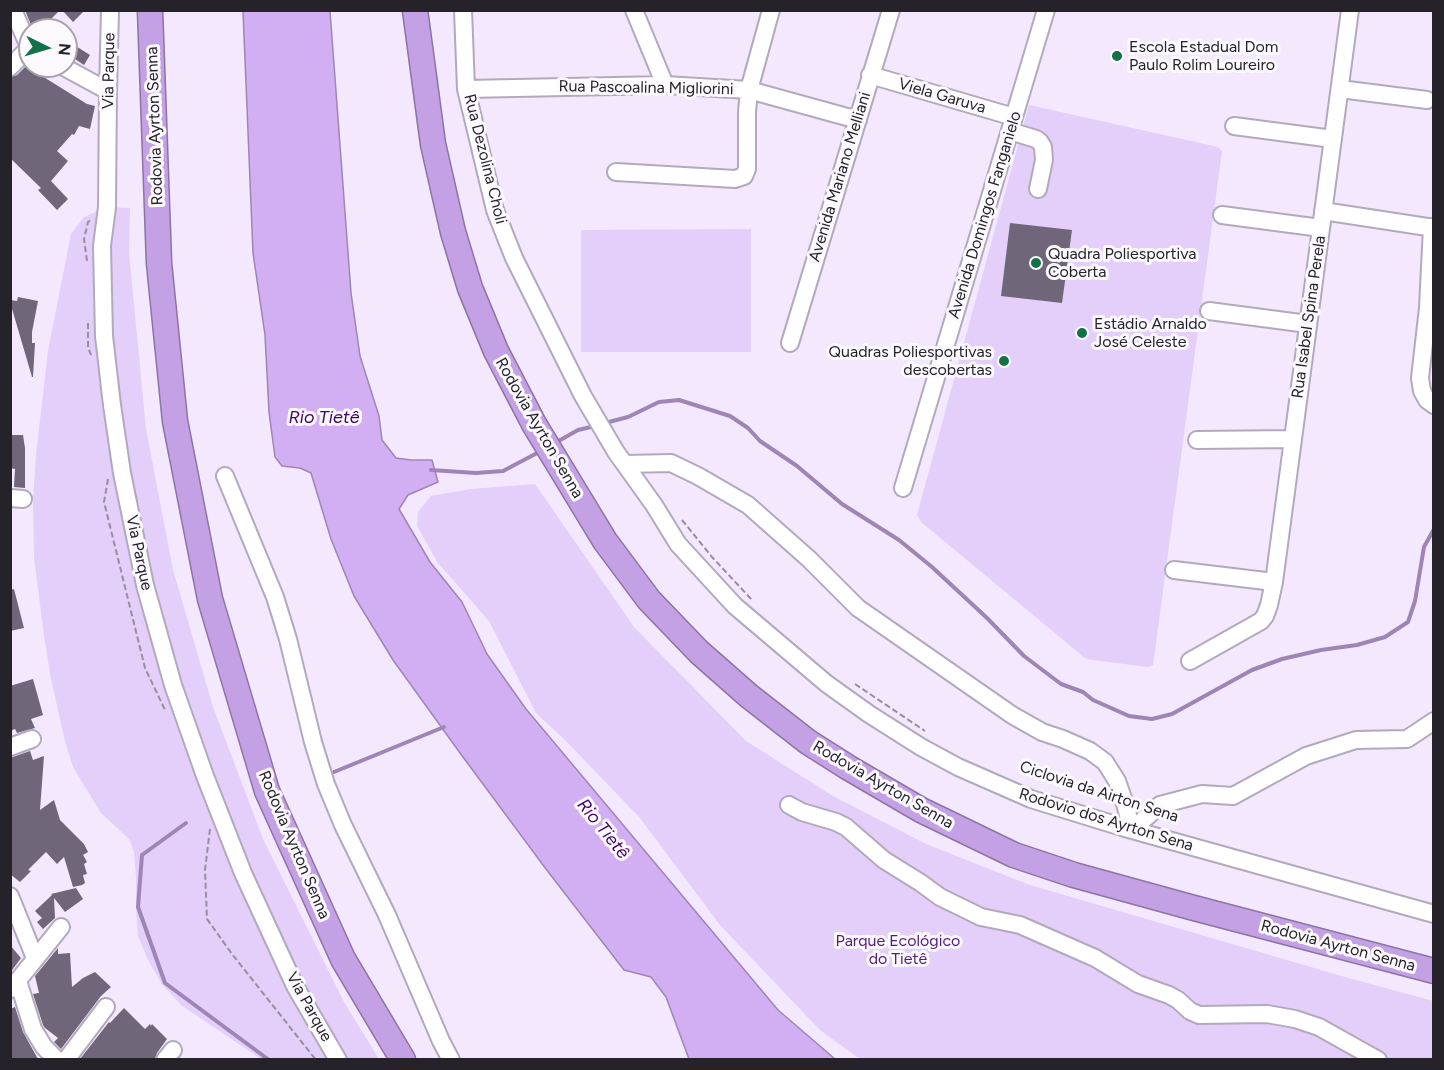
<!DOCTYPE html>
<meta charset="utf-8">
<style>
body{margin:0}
#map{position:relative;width:1444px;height:1070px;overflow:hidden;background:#f3e8fe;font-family:Figtree,sans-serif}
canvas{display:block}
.frame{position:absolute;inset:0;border:12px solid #252229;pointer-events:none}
.north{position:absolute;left:18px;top:18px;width:60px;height:60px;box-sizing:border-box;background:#fcfafe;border:2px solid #a6a4a9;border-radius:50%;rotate:95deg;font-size:16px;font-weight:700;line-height:24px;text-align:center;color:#252229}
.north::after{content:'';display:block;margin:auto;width:21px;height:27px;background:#127147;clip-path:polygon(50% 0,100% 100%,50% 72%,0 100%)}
</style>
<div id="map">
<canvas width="1444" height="1070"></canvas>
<div class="frame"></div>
<div class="north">N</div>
</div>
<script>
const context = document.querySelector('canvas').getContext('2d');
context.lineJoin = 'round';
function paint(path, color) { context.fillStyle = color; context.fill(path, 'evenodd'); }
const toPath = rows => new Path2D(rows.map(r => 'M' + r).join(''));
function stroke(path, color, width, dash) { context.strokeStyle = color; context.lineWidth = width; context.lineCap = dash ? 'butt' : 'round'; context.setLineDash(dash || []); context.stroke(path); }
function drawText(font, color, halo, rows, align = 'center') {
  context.font = font + ' Figtree,sans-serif'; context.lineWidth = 6; context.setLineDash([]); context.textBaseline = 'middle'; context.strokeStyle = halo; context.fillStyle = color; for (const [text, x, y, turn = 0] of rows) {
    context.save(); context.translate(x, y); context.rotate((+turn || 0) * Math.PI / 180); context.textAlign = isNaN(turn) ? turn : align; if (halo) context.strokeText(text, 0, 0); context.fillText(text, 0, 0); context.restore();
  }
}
paint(toPath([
 [1029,105,1218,147,1222,151,1153,665,1149,667,1092,660,1085,658,921,522,917,515],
 [107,207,130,208,129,253,146,429,173,570,213,707,263,839,344,1002,379,1059,261,1059,181,1005,162,984,148,960,138,936,136,909,136,876,134,852,129,839,101,813,73,767,65,741,51,679,44,635,34,558,33,500,36,455,48,351,71,234,84,217],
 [751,229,751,352,581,352,581,230],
 [535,484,634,627,746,741,833,796,926,844,1030,885,1345,977,1433,1001,1433,1059,867,1060,857,1057,820,1030,720,925,640,818,566,741,536,713,489,621,438,563,417,526,418,512,431,496,471,489]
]), '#e4cefa');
const water = toPath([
 [243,11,330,11,351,293,360,356,379,416,382,440,396,458,411,460,432,460,438,482,408,495,399,509,430,562,462,602,487,654,526,709,778,1010,835,1059,689,1059,666,997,651,977,624,970,546,869,460,753,393,660,354,596,331,539,311,473,300,468,282,466,275,457,269,412,265,335,253,253,243,11]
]);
paint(water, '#d2aff3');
stroke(water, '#9e85b6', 1.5);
stroke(toPath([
 [605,423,628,417,659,402,679,400,730,416,748,428,760,441,797,466,842,504,899,540,932,567,987,618,1024,656,1061,684,1083,692,1093,700,1129,716,1152,719,1172,714,1252,670,1282,659,1321,650,1357,645,1385,637,1408,622,1415,601,1424,547,1434,529],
 [555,443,578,430,595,426],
 [431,470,476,473,503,471,541,451],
 [334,772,444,727],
 [186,823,142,855,138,907,165,983,269,1060]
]), '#9e85b6', 4);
paint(toPath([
 [25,10,60,10,47,23,36,27,31,25],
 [62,10,85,10,73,22],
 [71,43,90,55,84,65,66,53],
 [26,66,87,104,95,106,90,129,79,126,74,135,72,134,57,151,68,161,51,181,68,199,57,210,38,190,41,188,10,158,10,77,17,75],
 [1010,223,1072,230,1062,303,1001,296],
 [18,297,38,301,32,332,32,343,35,343,33,377,32,377,10,302,10,300,17,301],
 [10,435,23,435,25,448,25,488,14,487,15,469,10,468],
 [14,589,24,628,10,631,10,590],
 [33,679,43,715,31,719,35,728,17,733,15,729,10,731,10,686],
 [30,751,33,760,44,756,40,810,54,800,60,820,84,844,88,852,83,855,87,862,84,864,87,874,83,875,85,883,82,885,73,887,64,857,57,864,46,852,28,870,31,871,20,882,10,874,10,758],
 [76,888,83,899,65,912,54,898,55,918,43,929,37,922,42,918,35,911,52,895,51,894],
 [10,945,21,958,10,973],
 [58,948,58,954,70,953,72,987,83,978,95,972,111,987,101,996,61,1049,54,1042,58,1038,45,1028,43,1025,33,994,39,993,35,976],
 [15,1007,23,1032,38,1059,10,1059,10,1009],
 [124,1008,145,1029,150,1024,151,1026,152,1024,167,1039,157,1053,155,1059,80,1059,109,1022,110,1023]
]), '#706679');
const minor = toPath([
 [13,10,30,49],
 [110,10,108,91,107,207,102,246,104,336,112,405,122,473,145,585,173,685,205,776,243,873,295,986,338,1060],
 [463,10,466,89,495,210,514,258,583,396,616,452,654,505,678,544,735,606,827,684,869,714,921,747,958,767,1031,799,1125,828,1434,914],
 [634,10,665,85],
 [62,66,108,91],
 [10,67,29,48],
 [870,75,1014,117],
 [466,89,665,85,749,90,858,120],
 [1340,89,1427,100],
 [1234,126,1333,139],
 [1010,131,1036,139,1040,142,1043,147,1044,160,1038,189],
 [616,172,735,179,744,176,747,169,747,112,749,90,771,10],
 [1323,211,1434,228],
 [1222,215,1321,228],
 [1432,227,1428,308,1420,378,1422,391,1427,400,1434,405],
 [1209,311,1308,324],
 [790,343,891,10],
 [1197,440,1292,439],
 [626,464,671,463,698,476,748,505,809,559,858,608,1012,715,1042,732,1063,739,1090,751,1105,762,1117,781,1125,804,1132,830,1160,805,1202,794,1233,796,1306,756,1356,740,1407,739,1434,721],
 [225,476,275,597,288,639,313,742,326,784,343,825,387,915,441,1041,451,1060],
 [903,488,1046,10],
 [10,498,23,499],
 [1174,570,1274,582],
 [1190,661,1261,621,1265,616,1269,605,1274,582,1350,10],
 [10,747,32,739],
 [789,805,802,812,836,822,846,827,884,860,921,883,940,897,981,917,1020,925,1095,958,1138,984,1169,995,1178,1000,1190,1011,1199,1015,1267,1014,1295,1019,1319,1027,1378,1060],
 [10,896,35,958],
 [18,981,33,1029,44,1047,57,1060],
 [11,989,61,927],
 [66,1060,106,1007],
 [165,1060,173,1050]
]);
const highway = toPath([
 [150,10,159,263,175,421,210,599,267,791,343,959,403,1060],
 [415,10,433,144,453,232,470,288,496,351,534,424,605,541,649,600,699,652,749,696,808,742,849,768,921,810,1014,855,1074,875,1194,908,1434,971]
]);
stroke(minor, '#b3a9bd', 20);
stroke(highway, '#8c74a3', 27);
stroke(toPath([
 [87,261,84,239,88,222,91,220],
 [88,323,88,347,91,355],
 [108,479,104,502,145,668,166,712],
 [682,520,712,557,753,601],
 [855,684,925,731],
 [210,829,205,870,207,919,232,954,316,1060]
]), '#968f9e', 2, [6, 3]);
stroke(minor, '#fff', 16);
stroke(highway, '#c4a0e5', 24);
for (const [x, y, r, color] of [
 [1117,56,6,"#127147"],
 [1036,263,6,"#127147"],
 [1082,333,6,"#127147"],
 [1004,361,6,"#127147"]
]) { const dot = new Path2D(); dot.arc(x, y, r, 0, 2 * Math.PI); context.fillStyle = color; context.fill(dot); stroke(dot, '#fcfafe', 2); }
drawText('16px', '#252229', '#fcfafe', [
 ["Escola Estadual Dom",1129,47],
 ["Paulo Rolim Loureiro",1129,65],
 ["Quadra Poliesportiva",1048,254],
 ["Coberta",1048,272],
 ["Estádio Arnaldo",1094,324],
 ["José Celeste",1094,342],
 ["Quadras Poliesportivas",992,352,"right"],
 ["descobertas",992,370,"right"]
], 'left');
drawText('16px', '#252229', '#fcfafe', [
 ["Via Parque",109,71,-89],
 ["Rua Pascoalina Migliorini",646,88,1],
 ["Viela Garuva",942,96,16],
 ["Rodovia Ayrton Senna",155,126,-92],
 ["Rua Dezolina Choli",485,159,76],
 ["Avenida Mariano Melliani",840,177,-73],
 ["Avenida Domingos Fanganielo",985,215,-73],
 ["Rua Isabel Spina Perela",1309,317,-82],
 ["Rodovia Ayrton Senna",539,428,60],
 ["Via Parque",139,553,78],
 ["Rodovia Ayrton Senna",883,785,30],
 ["Ciclovia da Airton Sena",1099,792,18],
 ["Rodovio dos Ayrton Sena",1106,820,17],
 ["Rodovia Ayrton Senna",294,845,67],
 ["Rodovia Ayrton Senna",1338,946,15],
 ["Via Parque",309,1007,61]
]);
drawText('16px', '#551a7c', '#fcfafe', [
 ["Parque Ecológico",898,941],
 ["do Tietê",898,959]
]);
drawText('italic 18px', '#430068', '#fcfafe', [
 ["Rio Tietê",324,418],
 ["Rio Tietê",603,829,51]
]);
</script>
